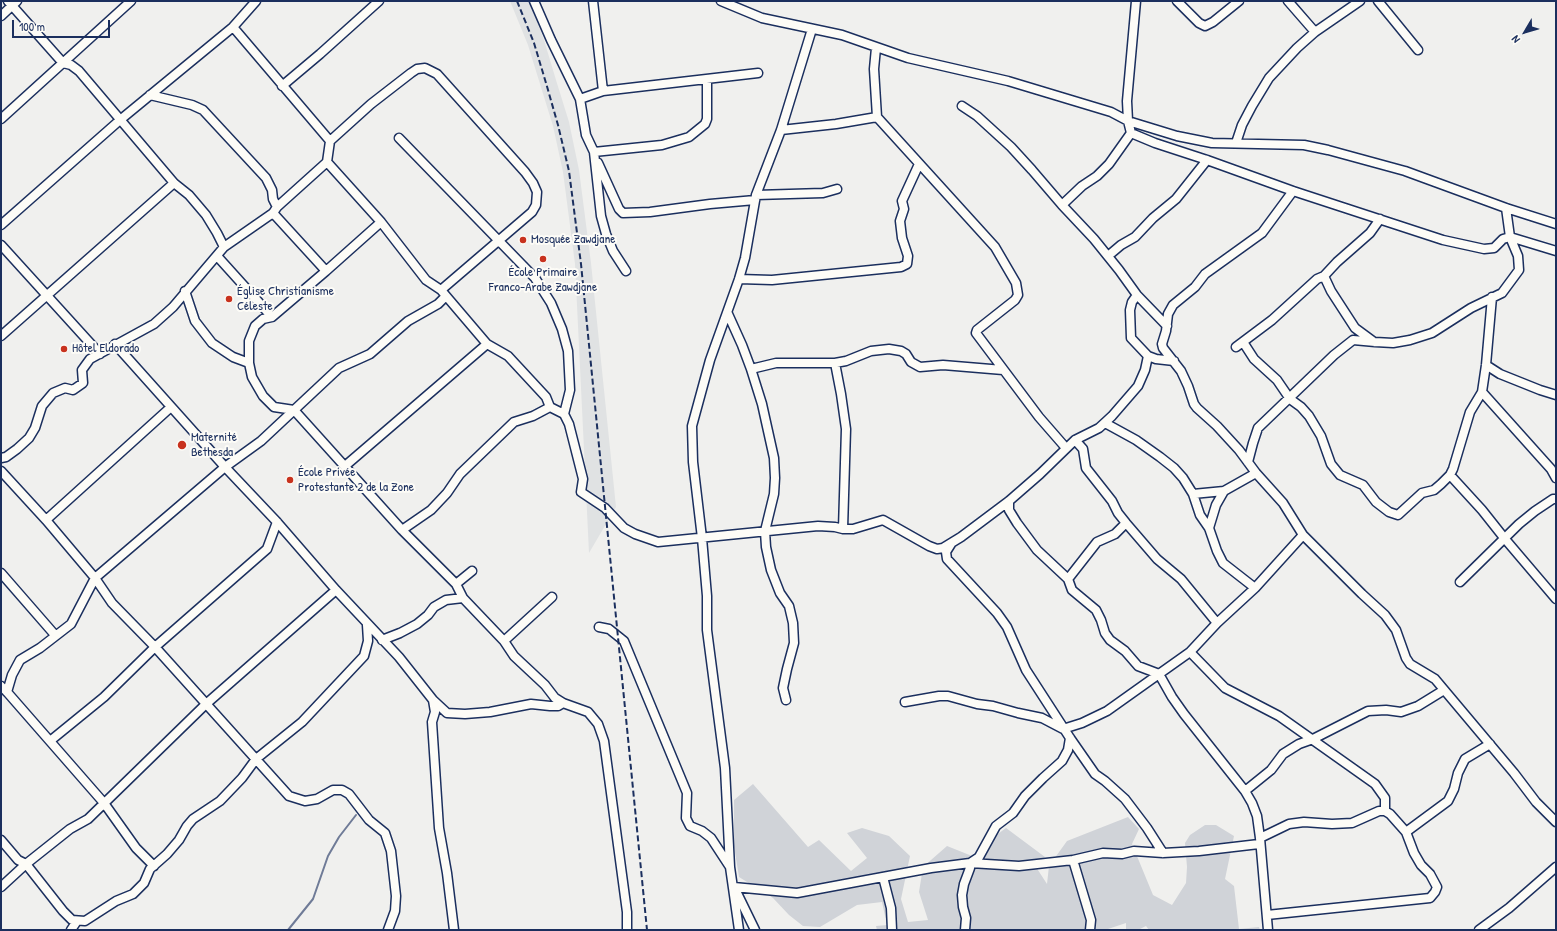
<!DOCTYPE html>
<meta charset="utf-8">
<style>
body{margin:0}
#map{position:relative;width:1557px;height:931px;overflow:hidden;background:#f0f0ee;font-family:"Patrick Hand",sans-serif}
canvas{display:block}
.frame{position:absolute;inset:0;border:2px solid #1b2f5e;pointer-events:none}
.north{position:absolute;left:1505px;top:12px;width:40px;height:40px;-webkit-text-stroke:3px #fdfcf7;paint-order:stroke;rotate:232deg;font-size:11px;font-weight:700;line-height:16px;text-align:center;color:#1b2f5e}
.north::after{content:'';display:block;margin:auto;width:14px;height:18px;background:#1b2f5e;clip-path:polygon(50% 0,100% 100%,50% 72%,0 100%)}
.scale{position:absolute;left:12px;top:20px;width:98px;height:18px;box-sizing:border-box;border:2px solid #1b2f5e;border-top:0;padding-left:5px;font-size:12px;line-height:14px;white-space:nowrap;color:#1b2f5e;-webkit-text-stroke:3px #fdfcf7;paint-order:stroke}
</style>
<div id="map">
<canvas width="1557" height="931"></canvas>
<div class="frame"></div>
<div class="north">N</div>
<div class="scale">100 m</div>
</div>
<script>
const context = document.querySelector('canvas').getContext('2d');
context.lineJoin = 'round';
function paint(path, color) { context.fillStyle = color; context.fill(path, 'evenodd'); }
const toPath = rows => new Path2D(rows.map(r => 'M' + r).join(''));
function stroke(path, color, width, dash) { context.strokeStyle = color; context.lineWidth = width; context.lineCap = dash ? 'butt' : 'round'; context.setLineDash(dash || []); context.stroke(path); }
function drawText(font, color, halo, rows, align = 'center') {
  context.font = font + ' "Patrick Hand",sans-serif'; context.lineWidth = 4; context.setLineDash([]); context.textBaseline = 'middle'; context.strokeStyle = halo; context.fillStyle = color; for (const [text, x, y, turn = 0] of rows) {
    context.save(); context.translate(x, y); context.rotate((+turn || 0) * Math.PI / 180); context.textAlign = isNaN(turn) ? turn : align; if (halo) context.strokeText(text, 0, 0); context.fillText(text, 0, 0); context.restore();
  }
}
paint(toPath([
 [510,1,529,1,531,6,544,40,556,80,569,122,579,170,591,263,616,507,589,553,575,264,563,172,553,126,540,84,528,45]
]), '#e0e2e3');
paint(toPath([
 [753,784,808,847,819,840,851,871,867,858,847,833,862,828,889,836,910,856,901,899,908,922,928,920,919,892,923,867,947,846,972,856,990,848,995,836,1006,828,1045,857,1036,867,1047,884,1049,866,1067,841,1128,817,1139,829,1132,844,1153,895,1172,905,1186,883,1187,867,1185,843,1190,835,1205,825,1216,825,1234,836,1225,879,1234,886,1239,929,1259,927,1260,930,1149,930,1146,926,1138,930,1126,930,1126,923,1105,930,877,930,876,926,887,925,882,902,857,905,820,927,803,926,789,915,773,898,739,877,734,846,734,800]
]), '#d0d3d8');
stroke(toPath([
 [288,930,313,899,328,856,339,837,356,815]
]), '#6f7b97', 2);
const minor = toPath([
 [8,1,63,63,71,65,79,71,174,183,189,195,206,215,217,233,224,247],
 [534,1,551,40,580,99,586,135,594,152,601,216,606,234,613,251,626,271],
 [593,1,603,91],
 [721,1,762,18,842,35,908,58,1008,81,1111,112,1128,121,1177,136,1212,143,1304,145,1328,150,1405,171,1506,208,1556,224],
 [1136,1,1127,101,1128,121,1131,133,1155,143,1207,160,1293,191,1443,240,1484,249,1494,248,1503,239,1510,237,1556,251],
 [1177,1,1199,23,1205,26,1213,22,1239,1],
 [1288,1,1315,32],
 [1378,1,1418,50],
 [1,16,17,1],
 [233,27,330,141],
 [876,48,874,69,877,117,995,247,1016,283,1018,295,1015,300,977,330,976,333,1039,417,1066,448],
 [282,86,320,54,379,1],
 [150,95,192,105,203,110,266,178,272,190,273,199,277,207],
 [580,99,603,91,758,73],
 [962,106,977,116,1011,147,1032,170,1062,205,1094,239,1119,270,1137,295,1167,326],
 [1,119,131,1],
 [781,130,836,124,877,117],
 [399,138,535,278,551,303,562,329,568,351,570,390,564,414],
 [1236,143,1242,125,1252,106,1269,78,1297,48,1315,32,1360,1],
 [594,152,662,145,689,137,705,124,707,119,707,79],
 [327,162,381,222,426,280,441,290,487,344,508,356,546,397,550,407,564,414,569,424,583,479,581,492,605,508,624,528,635,534,658,542,818,526,835,527,843,529,853,529,883,520,929,546,937,549,943,548,961,537,1009,501,1040,474,1075,440,1099,428,1112,416,1138,386,1145,370,1148,356],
 [598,163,619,209,623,213,650,212,710,204,755,200],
 [1293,191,1262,233,1205,274,1195,287,1173,305,1168,314,1166,331,1162,344,1163,348,1181,371,1188,386,1194,404,1197,408,1217,426,1239,450,1256,473,1283,503,1303,535,1362,594,1385,615,1396,630,1406,658,1410,664,1435,679,1514,773,1536,802,1556,822],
 [756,195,823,193,837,189],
 [1062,205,1082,186,1097,176,1109,164,1131,133],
 [273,213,326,271],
 [1,225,120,120,233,27,256,1],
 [1,245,100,354],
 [217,256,272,317],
 [1108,256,1121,245,1135,237,1153,218,1176,199,1207,160],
 [1324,276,1331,291,1355,328,1374,342],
 [739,279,772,280,901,267,907,264,908,256,902,238,900,221,904,209,902,201,919,164],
 [185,291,195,321,212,343,233,357,249,363,252,377,263,396,274,407,294,410,402,530,456,584,463,598,504,641,514,656,545,685,555,698,563,703,588,712,598,724,604,741,627,912,627,930],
 [1137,295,1132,302,1130,310,1131,338,1148,356,1156,359,1174,361],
 [728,314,742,345,751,369,762,404,774,458,775,478,774,494,765,531,766,547,771,570,780,593,789,606,793,623,794,643,787,669,783,688,786,700],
 [1,336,174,183],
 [1243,342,1254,359,1277,380,1290,399,1301,407,1309,416,1321,436,1331,464,1340,475,1363,485,1376,502,1389,512,1398,515,1422,493,1434,490,1441,484,1450,475,1453,469,1470,412,1482,392,1486,365,1492,297],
 [115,344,225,467,277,522,336,590,399,657,433,700,435,712,432,722,439,828,447,873,454,930],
 [1236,347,1272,320,1317,279,1324,276,1337,262,1370,233,1380,219],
 [249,363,249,341,255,326,263,319,272,317,326,271,381,222],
 [835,363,841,394,846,429,843,529],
 [1486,365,1500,374,1540,390,1556,395],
 [751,369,776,363,835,363,846,361,871,351,889,349,901,351,906,354,911,362,920,367,943,365,1003,370],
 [1482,392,1551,469,1556,478],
 [1105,423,1136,440,1160,457,1174,468,1183,478,1193,494,1200,515,1209,528,1217,551,1223,563,1255,588,1217,623,1190,652,1159,674,1172,697,1184,714,1245,791,1252,803,1257,816,1260,838,1268,930],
 [1075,440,1083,449,1086,468,1112,501,1118,513,1126,523,1157,559,1181,579,1217,623],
 [1,458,6,457,17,449,29,438,35,428,42,406,53,393,65,388,73,390,83,383,82,370,90,359,154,324,173,307,224,247,273,213,277,207,327,162,330,141,371,104,411,73,417,69,425,68,437,74,525,172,533,183,537,192,536,205,532,212,441,290],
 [1248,462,1253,443,1258,428,1334,355,1353,340,1375,342,1393,343,1410,340,1432,333,1471,308,1502,293,1519,270,1518,256,1510,237,1506,208],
 [345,466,487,344],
 [1,471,46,520,95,578,112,603,155,647,289,796,305,801,317,799,333,790,342,790,349,794,369,820,385,833,391,851,396,896,395,911,388,930],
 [1450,475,1482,510,1505,539,1556,599],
 [1193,494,1224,491,1256,473],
 [1009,501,1009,510,1017,523,1037,550,1068,579,1072,590,1096,610,1101,620,1105,633,1110,640,1125,651,1138,666,1159,674],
 [46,520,171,407],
 [1209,528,1216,505,1224,491],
 [402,530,431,510,447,493,460,474,514,422,533,416,550,407],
 [951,544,946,552,947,559,997,613,1007,627,1026,670,1070,738,1095,774,1105,781,1125,799,1147,828,1163,853],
 [1,573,55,635],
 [1068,579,1097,542,1115,534,1126,523],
 [1460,582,1519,524,1535,511,1553,499,1556,499],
 [456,584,472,571],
 [1255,588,1303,535],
 [599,627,609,629,624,641,687,793,686,818,690,826,702,831,711,838,730,867,739,930],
 [382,640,400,633,417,624,428,615,434,607,446,600,463,598],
 [504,641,552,597],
 [1190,652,1225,688,1279,716,1375,784,1385,798,1385,811],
 [1,686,7,692,104,803,136,848,154,866],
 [7,692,12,675,20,660,40,648,71,624,95,578,225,467,261,441,339,368,370,354,408,321,438,304,446,296],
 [433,700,447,713,465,714,490,712,531,704,550,706,558,706,563,703],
 [905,702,939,696,948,696,977,704,993,706,1018,713,1042,718,1063,729,1082,723,1107,711,1159,674],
 [50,741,104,697,155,647,267,549,277,522],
 [1245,791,1271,770,1283,754,1299,744,1313,739,1368,711,1386,710,1401,712,1418,706,1444,690],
 [1406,832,1448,801,1454,789,1458,773,1465,759,1490,744],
 [1260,838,1289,824,1304,822,1332,824,1352,823,1379,811,1385,811,1390,814,1406,832,1414,853,1421,865,1430,874,1437,887,1435,892,1430,898,1267,915],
 [1,840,18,860,26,864,63,911,72,920,85,921,116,901,133,894,144,883,150,869,167,854,179,840,187,826,193,819,220,801,242,778,256,759,302,722,364,656,368,641,367,625],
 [730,867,725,768,707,630,707,596,702,538,693,462,692,426,710,360,739,279,745,258,756,195,781,130,812,29],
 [883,877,891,908,892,930],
 [1,887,26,864,70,829,88,819,206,704,336,590],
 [734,887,797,893,931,868,970,863,979,857,996,826,1013,813,1025,796,1043,778,1062,761,1068,750,1070,738],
 [737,893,755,930],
 [71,930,77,921],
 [965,930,966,918,963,907,962,895,964,884,970,868,970,863,1019,866,1073,860],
 [1090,930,1091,920,1073,860,1103,853,1122,854,1134,851,1163,853,1199,851,1259,844],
 [1479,930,1509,908,1556,867]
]);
stroke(minor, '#1b2f5e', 11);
stroke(minor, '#fdfcf7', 8);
stroke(toPath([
 [517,1,534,43,546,83,558,125,569,171,581,264,647,930]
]), '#1b2f5e', 2, [6, 3]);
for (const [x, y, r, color] of [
 [523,240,4,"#c8321e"],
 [543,259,4,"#c8321e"],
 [229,299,4,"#c8321e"],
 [64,349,4,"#c8321e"],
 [182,445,5,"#c8321e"],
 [290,480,4,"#c8321e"]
]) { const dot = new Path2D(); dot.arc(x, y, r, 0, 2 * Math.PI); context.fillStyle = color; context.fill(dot); stroke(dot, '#fdfcf7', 1.5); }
drawText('13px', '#1b2f5e', '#fdfcf7', [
 ["Mosquée Zawdjane",531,240],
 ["École Primaire",543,273,"center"],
 ["Franco-Arabe Zawdjane",543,288,"center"],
 ["Église Christianisme",237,292],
 ["Céleste",237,307],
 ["Hôtel Eldorado",72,349],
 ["Maternité",191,438],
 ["Bethesda",191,453],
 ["École Privée",298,473],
 ["Protestante 2 de la Zone",298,488]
], 'left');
</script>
